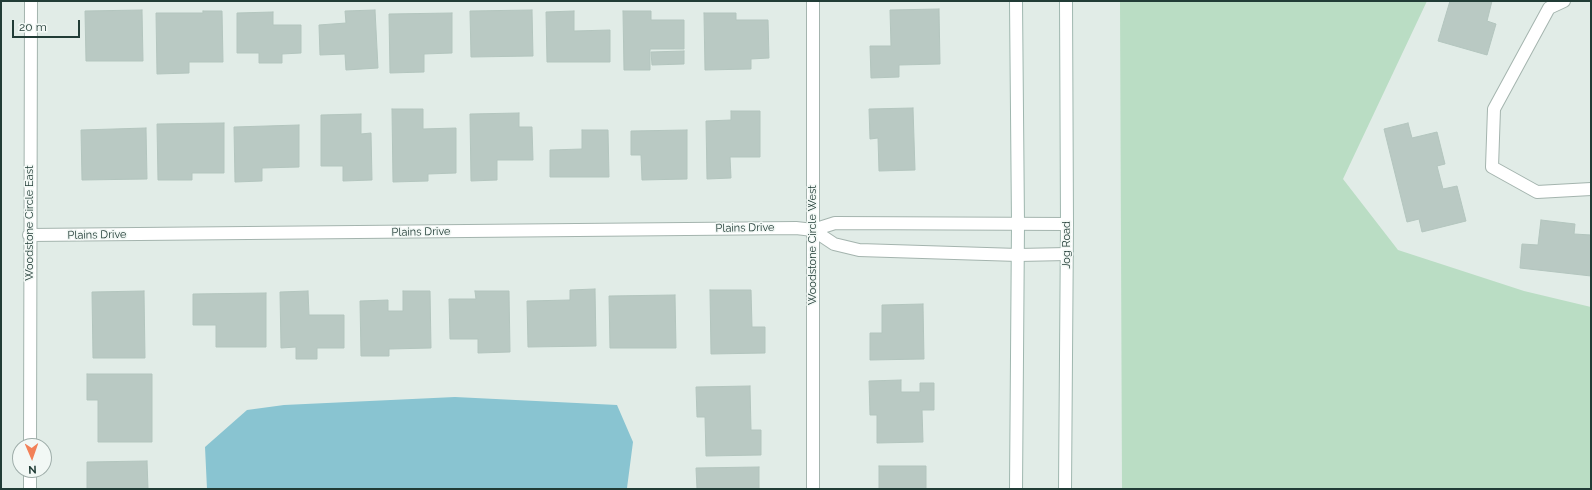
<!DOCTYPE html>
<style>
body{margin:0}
#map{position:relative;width:1592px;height:490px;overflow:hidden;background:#e1ece7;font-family:Raleway,sans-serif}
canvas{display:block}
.frame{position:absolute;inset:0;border:2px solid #213c36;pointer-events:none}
.north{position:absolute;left:12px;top:438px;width:40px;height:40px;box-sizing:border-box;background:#f2f8f5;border:1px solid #9eada9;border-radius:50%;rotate:178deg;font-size:11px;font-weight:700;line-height:16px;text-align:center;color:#213c36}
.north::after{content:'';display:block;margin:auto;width:14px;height:18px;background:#f28158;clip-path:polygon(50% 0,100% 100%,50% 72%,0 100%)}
.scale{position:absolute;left:12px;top:20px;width:68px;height:18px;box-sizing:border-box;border:2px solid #213c36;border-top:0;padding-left:5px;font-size:12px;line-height:14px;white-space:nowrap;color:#213c36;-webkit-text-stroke:3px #f2f8f5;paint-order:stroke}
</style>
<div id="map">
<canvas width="1592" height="490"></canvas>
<div class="frame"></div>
<div class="north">N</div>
<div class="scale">20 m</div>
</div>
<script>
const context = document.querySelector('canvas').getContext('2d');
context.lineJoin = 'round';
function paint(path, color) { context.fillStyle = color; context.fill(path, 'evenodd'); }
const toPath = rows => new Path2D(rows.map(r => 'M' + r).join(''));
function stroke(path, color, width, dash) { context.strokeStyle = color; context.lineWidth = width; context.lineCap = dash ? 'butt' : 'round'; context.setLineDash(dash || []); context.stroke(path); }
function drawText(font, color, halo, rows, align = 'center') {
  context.font = font + ' Raleway,sans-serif'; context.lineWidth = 3; context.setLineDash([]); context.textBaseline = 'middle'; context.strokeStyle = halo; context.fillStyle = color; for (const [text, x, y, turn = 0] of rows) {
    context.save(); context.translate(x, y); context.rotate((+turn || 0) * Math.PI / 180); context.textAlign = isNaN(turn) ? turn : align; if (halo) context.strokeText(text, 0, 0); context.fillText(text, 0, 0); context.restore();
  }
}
paint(toPath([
 [1120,1,1427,1,1343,179,1398,250,1524,291,1591,307,1591,489,1122,489]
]), '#baddc4');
paint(toPath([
 [455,397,617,405,633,442,627,488,627,489,207,489,205,447,247,410,284,405]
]), '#89c4d1');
const building = toPath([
 [1450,1,1492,1,1487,21,1496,24,1487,55,1438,41,1450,1],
 [939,9,940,64,899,65,899,77,871,78,870,46,891,46,890,10,939,9],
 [142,10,143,61,86,61,85,11,142,10],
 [375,10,378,68,346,70,345,54,320,55,319,25,346,23,345,11,375,10],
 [532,10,533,56,471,57,470,11,532,10],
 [203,11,222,11,223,62,189,62,189,73,157,74,156,13,203,13,203,11],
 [574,11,574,31,610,30,610,62,547,62,546,12,574,11],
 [623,11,651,11,651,20,684,20,684,49,650,49,650,70,624,70,623,11],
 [273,12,273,25,301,25,301,53,282,54,282,63,259,63,259,53,237,53,237,13,273,12],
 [452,13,452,53,424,54,424,72,390,73,389,14,452,13],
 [704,13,736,13,736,20,768,20,769,58,751,59,751,69,705,70,704,13],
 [684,51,684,64,652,65,651,52,684,51],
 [913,108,915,170,879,171,878,138,870,139,869,109,913,108],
 [392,109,423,109,423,129,456,128,456,173,428,174,428,181,393,182,392,109],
 [731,111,760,111,760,157,730,157,731,178,707,179,706,121,731,120,731,111],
 [519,113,519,127,532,127,533,160,497,160,497,180,471,181,470,114,519,113],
 [361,114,361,134,371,133,372,180,343,181,343,166,321,166,321,115,361,114],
 [224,123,224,173,192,173,192,180,158,180,157,124,224,123],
 [1408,123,1412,138,1437,132,1445,164,1437,166,1443,189,1457,186,1466,221,1422,232,1419,219,1407,222,1384,129,1408,123],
 [299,125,299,167,262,168,262,181,235,182,234,127,299,125],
 [146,128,147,179,82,180,81,130,146,128],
 [582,130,608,130,609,177,550,177,550,150,582,149,582,130],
 [687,130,687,179,642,180,641,155,631,155,631,131,687,130],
 [1541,220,1575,224,1574,234,1591,235,1591,276,1520,268,1522,244,1538,245,1541,220],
 [595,289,596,346,528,347,527,301,570,300,570,290,595,289],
 [710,290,751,290,752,327,765,327,765,353,711,354,710,290],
 [144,291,145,358,93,358,92,292,144,291],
 [308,291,309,315,344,315,344,348,317,348,317,359,296,359,296,347,281,348,280,292,308,291],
 [403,291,430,291,431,348,389,349,389,356,361,356,360,301,388,300,388,311,403,311,403,291],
 [475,291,509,291,510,352,478,353,478,339,450,339,449,299,476,299,475,291],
 [266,293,266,347,216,347,216,325,193,325,193,294,266,293],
 [675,295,676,348,610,348,609,296,675,295],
 [923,304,924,359,870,360,870,333,882,333,882,305,923,304],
 [87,374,152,374,152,442,98,442,98,400,87,400,87,374],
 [901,380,901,392,920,392,920,383,934,383,934,410,922,410,923,442,877,443,877,415,870,415,869,381,901,380],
 [750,386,751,430,761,430,761,455,706,456,705,417,697,417,696,387,750,386],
 [147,461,148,489,87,489,87,462,147,461],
 [879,466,926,466,926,489,879,489,879,466],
 [759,467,759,489,697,489,696,468,759,467]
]);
paint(building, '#b9c9c3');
stroke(building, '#b3c5be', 1);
const lane = toPath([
 [1564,1,1549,8,1494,109,1492,167,1537,192,1591,189]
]);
const street = toPath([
 [813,230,834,244,859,250,1018,255,1067,254],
 [29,235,796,228,813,230,835,223,1067,224],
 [30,446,31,1],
 [30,470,30,489],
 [813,489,813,1]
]);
const secondary = toPath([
 [1016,489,1018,224,1016,1],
 [1065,489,1067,224,1066,1]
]);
stroke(lane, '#a4b4ae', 14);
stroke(street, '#a4b4ae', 14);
stroke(secondary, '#9fb7af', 14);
stroke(lane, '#fff', 12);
stroke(street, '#fff', 12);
stroke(secondary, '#fff', 12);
drawText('11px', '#213c36', '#f2f8f5', [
 ["Woodstone Circle East",30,223,-90],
 ["Plains Drive",745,228,-1],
 ["Plains Drive",421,232,-1],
 ["Plains Drive",97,235,-1],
 ["Woodstone Circle West",813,245,-90],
 ["Jog Road",1067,245,-90]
]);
</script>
